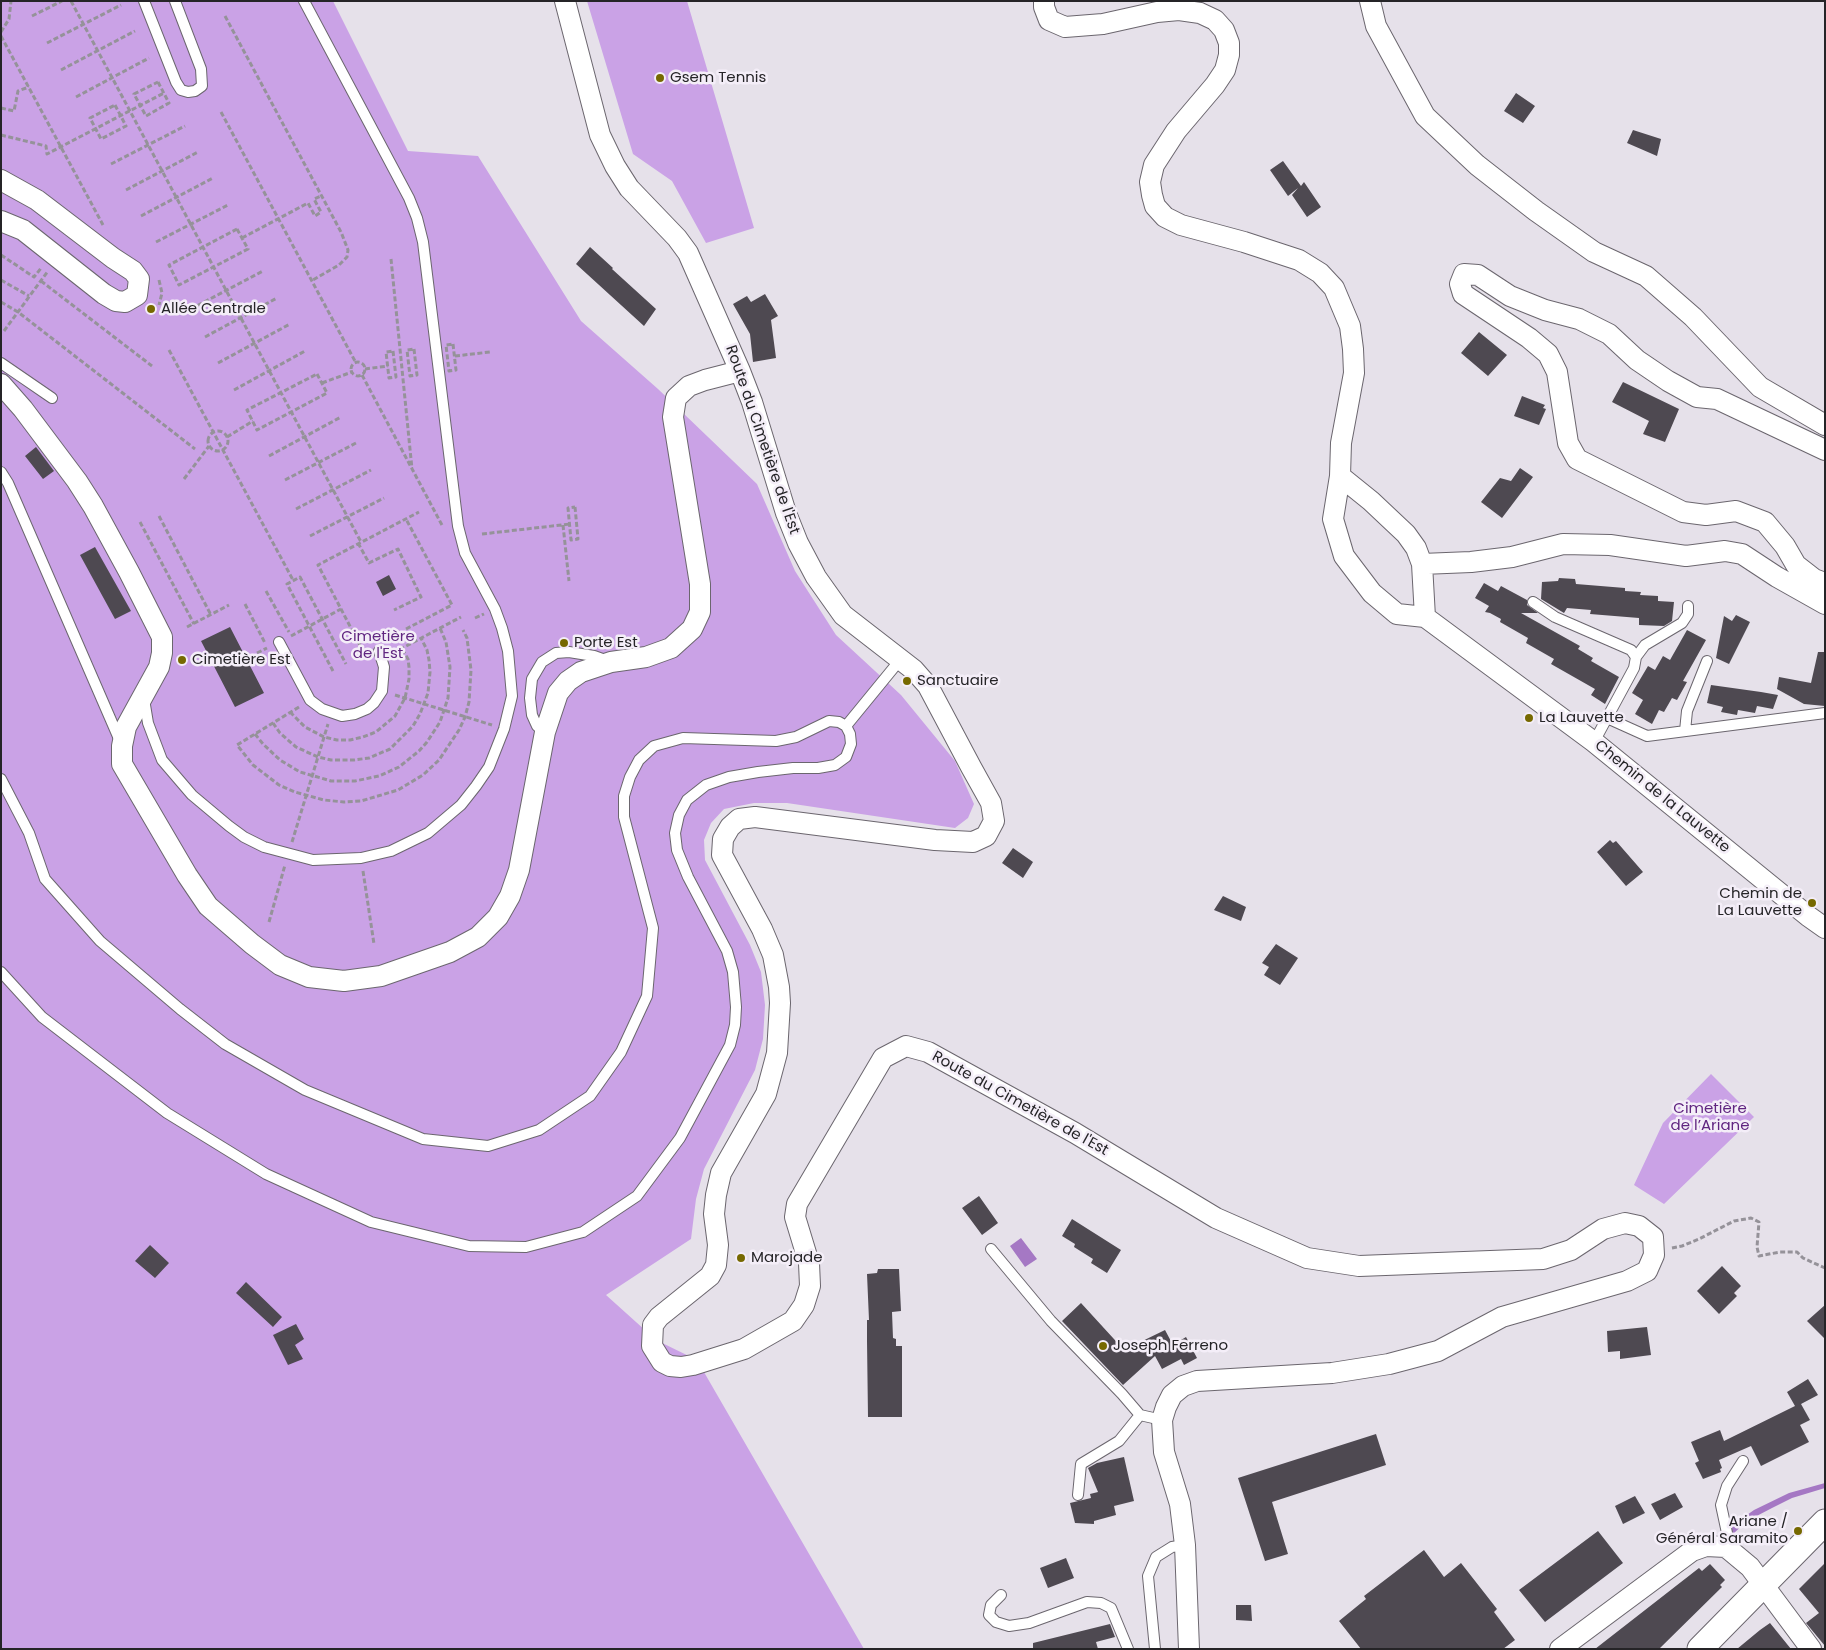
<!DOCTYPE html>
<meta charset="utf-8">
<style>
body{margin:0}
#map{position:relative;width:1826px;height:1650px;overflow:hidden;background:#e6e1ea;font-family:Poppins,sans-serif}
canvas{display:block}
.frame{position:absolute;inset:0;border:2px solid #252427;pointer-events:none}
</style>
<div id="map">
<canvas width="1826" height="1650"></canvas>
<div class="frame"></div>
</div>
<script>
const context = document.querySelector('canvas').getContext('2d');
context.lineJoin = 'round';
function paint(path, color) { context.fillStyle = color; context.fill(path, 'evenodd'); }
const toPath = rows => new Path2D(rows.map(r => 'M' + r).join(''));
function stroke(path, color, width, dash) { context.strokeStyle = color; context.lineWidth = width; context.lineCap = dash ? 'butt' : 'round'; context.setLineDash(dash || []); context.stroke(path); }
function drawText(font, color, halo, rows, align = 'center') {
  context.font = font + ' Poppins,sans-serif'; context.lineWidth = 5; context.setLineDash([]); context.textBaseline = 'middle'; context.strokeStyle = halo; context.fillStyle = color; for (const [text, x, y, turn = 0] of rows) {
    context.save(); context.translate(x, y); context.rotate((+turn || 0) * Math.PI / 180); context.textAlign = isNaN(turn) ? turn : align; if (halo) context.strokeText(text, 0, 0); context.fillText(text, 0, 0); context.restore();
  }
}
paint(toPath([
 [1,1,333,1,408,151,478,156,581,321,658,389,757,484,795,571,836,635,901,695,955,761,974,804,968,818,955,828,787,803,754,803,724,809,711,823,704,840,705,860,750,945,761,972,765,1005,763,1039,755,1070,704,1169,696,1199,691,1239,606,1295,656,1340,697,1360,864,1649,1,1649],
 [587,1,687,1,754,228,706,243,672,181,633,154],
 [1711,1074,1754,1117,1664,1204,1634,1185,1663,1123]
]), '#caa2e6');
paint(toPath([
 [1021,1238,1037,1259,1025,1267,1010,1246],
 [1825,1483,1825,1488,1792,1498,1772,1508,1747,1521,1733,1534,1730,1527,1754,1510,1789,1493]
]), '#a578c4');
paint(toPath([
 [1516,93,1535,106,1523,123,1504,111],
 [1633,130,1661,139,1657,156,1627,143],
 [1283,161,1301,186,1304,182,1321,207,1307,217,1292,195,1298,188,1288,196,1270,170],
 [590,247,613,268,612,269,656,309,644,326,576,264],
 [765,294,778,316,771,320,776,358,753,362,750,334,733,304,747,296,751,302],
 [1479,332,1507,355,1488,376,1461,353],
 [1623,382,1679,409,1665,442,1643,434,1649,421,1612,402],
 [1522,396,1545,405,1543,408,1546,409,1539,425,1514,416],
 [36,447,54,471,43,479,25,456],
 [1520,468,1533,477,1502,518,1481,502,1500,478,1511,481],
 [95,547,131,611,115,619,80,555],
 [389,575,396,589,383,596,376,582],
 [1559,578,1575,579,1576,584,1625,588,1625,591,1641,592,1640,595,1658,596,1658,601,1674,602,1672,621,1664,626,1639,625,1639,618,1590,614,1591,610,1567,608,1564,613,1541,599,1542,582,1558,581],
 [1484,583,1498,591,1501,586,1527,600,1527,605,1538,613,1521,613,1580,646,1578,649,1593,658,1591,661,1619,677,1605,704,1591,695,1595,689,1551,664,1554,659,1526,643,1528,638,1500,622,1501,619,1490,613,1485,612,1489,606,1475,598],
 [1736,615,1750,622,1729,664,1716,658,1724,616,1732,621],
 [230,627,264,693,235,707,201,641],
 [1687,630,1706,640,1683,681,1687,682,1677,700,1672,698,1664,712,1659,710,1652,724,1635,714,1643,700,1632,693,1648,666,1655,670,1663,656,1670,660],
 [1818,652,1825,652,1825,706,1804,704,1777,689,1779,677,1811,683],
 [1711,685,1761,692,1778,695,1773,709,1757,706,1755,713,1738,710,1737,715,1721,712,1723,707,1707,703],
 [1610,840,1613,843,1616,841,1643,872,1626,886,1597,852],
 [1013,848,1033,862,1023,878,1002,863],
 [1223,896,1246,907,1241,921,1214,910],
 [1276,944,1298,958,1280,985,1264,975,1269,967,1262,963],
 [979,1196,998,1223,982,1235,962,1208],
 [1072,1219,1121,1250,1107,1273,1091,1263,1093,1259,1074,1247,1075,1244,1062,1236],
 [150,1245,169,1263,155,1278,135,1261],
 [1722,1266,1741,1286,1734,1293,1737,1296,1719,1314,1697,1291],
 [878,1269,899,1269,901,1311,892,1312,893,1338,896,1339,896,1346,902,1346,902,1417,868,1417,867,1341,867,1320,869,1320,867,1274,877,1273],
 [246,1282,282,1317,273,1327,236,1293],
 [1081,1303,1124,1350,1165,1330,1173,1345,1186,1337,1197,1358,1184,1365,1181,1359,1162,1369,1155,1356,1123,1385,1062,1321],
 [1825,1305,1825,1339,1807,1321],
 [296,1324,304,1339,295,1345,303,1359,288,1365,273,1335],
 [1647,1327,1651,1355,1620,1359,1620,1351,1608,1352,1607,1331],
 [1808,1379,1818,1395,1801,1404,1810,1420,1800,1425,1809,1442,1761,1466,1751,1446,1719,1460,1722,1468,1720,1469,1721,1472,1703,1479,1695,1463,1699,1461,1691,1442,1720,1430,1724,1441,1795,1406,1787,1392],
 [1376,1434,1386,1465,1272,1502,1288,1554,1265,1561,1238,1478],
 [1124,1457,1134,1501,1114,1506,1116,1515,1094,1521,1094,1524,1075,1523,1070,1503,1091,1498,1090,1494,1098,1492,1088,1468,1097,1463],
 [1675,1493,1683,1507,1660,1520,1651,1504],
 [1635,1496,1645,1513,1623,1524,1615,1506],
 [1598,1531,1623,1563,1545,1622,1519,1590],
 [1424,1550,1444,1577,1461,1563,1497,1609,1494,1612,1515,1640,1503,1649,1361,1649,1339,1621,1366,1599,1364,1596],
 [1066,1558,1074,1578,1048,1588,1040,1568],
 [1825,1563,1825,1646,1806,1623,1819,1613,1799,1589],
 [1710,1564,1725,1580,1720,1585,1722,1587,1659,1649,1595,1649,1699,1568,1702,1571],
 [1236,1605,1251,1605,1252,1621,1236,1620],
 [1770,1623,1791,1649,1737,1649,1760,1630],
 [1110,1624,1115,1637,1096,1642,1098,1649,1033,1649,1033,1643]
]), '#4e4951');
const service = toPath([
 [144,1,176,82,181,90,188,92,195,91,202,86,201,69,175,1],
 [1,363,52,398],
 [1,472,8,483,120,741],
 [1533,602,1555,617,1631,650,1636,657,1634,668,1594,742],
 [279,642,310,700,322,709,342,716,355,714,367,709,374,703,382,691,384,667,379,651],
 [1636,657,1645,645,1682,623,1688,614,1688,606],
 [144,699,148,723,162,760,192,795,229,826,244,837,264,847,313,860,361,858,378,854,391,851,428,833,461,805,476,786,489,767,504,729,512,696,508,651,502,628,495,609,465,553,458,526,423,242,417,218,409,198,304,1],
 [1607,718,1647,736,1825,713],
 [846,726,900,660],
 [1685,731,1687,711,1707,661],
 [545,732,537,726,532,715,530,698,532,679,542,662,556,653,569,652,594,656,608,661],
 [1,779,29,833,45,879,100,941,180,1009,225,1044,305,1090,423,1139,488,1146,539,1130,590,1096,621,1052,647,996,653,928,624,817,624,796,630,777,639,760,654,746,683,738,776,741,796,737,829,721,839,722,846,726,850,734,851,744,846,757,835,765,818,768,793,768,758,772,729,777,706,785,687,800,679,815,675,833,677,850,688,877,727,951,733,972,736,1007,735,1025,730,1045,680,1138,637,1196,583,1232,526,1247,469,1246,371,1222,266,1174,167,1113,42,1017,1,972],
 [991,1249,1051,1321,1122,1394,1140,1415],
 [1078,1495,1081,1464,1119,1441,1140,1415,1162,1420],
 [1726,1547,1727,1533,1721,1505,1727,1486,1743,1461],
 [1001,1595,991,1605,989,1615,996,1622,1009,1626,1029,1623,1087,1602,1101,1603,1111,1608,1128,1649],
 [1155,1649,1148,1576,1156,1557,1172,1547,1185,1545]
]);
const minor = toPath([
 [565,1,600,135,615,166,629,188,677,238,688,253,740,371,752,402,786,513,798,543,816,577,843,615,914,670,928,686,971,767,991,803,994,821,986,836,973,842,935,840,755,817,739,819,730,827,723,839,722,855,762,929,773,955,779,987,780,1003,777,1053,766,1094,721,1173,716,1195,714,1214,718,1245,716,1265,710,1276,659,1317,653,1325,652,1346,662,1362,670,1366,681,1367,693,1365,744,1349,793,1321,804,1305,810,1286,809,1263,795,1217,797,1204,883,1058,906,1046,928,1052,1075,1133,1216,1218,1307,1258,1359,1266,1543,1259,1571,1250,1603,1229,1625,1223,1639,1226,1653,1237,1654,1255,1647,1271,1627,1281,1502,1317,1438,1351,1389,1364,1332,1373,1197,1381,1183,1386,1172,1395,1166,1407,1162,1420,1164,1452,1180,1504,1185,1545,1189,1649],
 [1044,1,1044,7,1049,20,1065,27,1103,24,1157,12,1179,10,1200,13,1215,20,1224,30,1229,43,1229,55,1225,70,1215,85,1176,131,1154,165,1150,182,1152,195,1155,206,1165,217,1181,225,1244,242,1299,260,1320,273,1334,288,1350,326,1353,349,1354,373,1341,443,1340,476,1333,519,1344,556,1372,593,1397,614,1425,617,1594,742,1808,916,1825,928],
 [1370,1,1376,26,1425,116,1477,165,1536,211,1594,252,1646,276,1693,317,1760,387,1825,425],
 [1,180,37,200,113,258,133,271,139,279,137,295,125,302,116,301,104,294,23,230,1,221],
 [1,384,23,409,77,481,93,506,129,572,162,637,162,653,159,667,126,727,122,746,122,764,187,875,208,906,252,944,280,965,309,977,344,981,381,976,450,952,478,937,498,917,510,896,519,870,545,732,558,693,568,681,581,672,611,662,646,657,671,648,692,629,700,612,700,584,673,417,676,398,689,386,705,380,740,371],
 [1825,450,1717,399,1697,397,1668,381,1637,360,1609,334,1579,319,1545,310,1510,296,1478,275,1464,274,1460,284,1463,294,1529,338,1548,354,1557,372,1568,443,1577,459,1683,512,1706,515,1736,511,1765,522,1785,546,1796,565,1814,579,1825,583],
 [1340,476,1371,501,1406,534,1416,548,1422,564,1425,617],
 [1422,564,1471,562,1512,557,1563,544,1610,545,1686,556,1725,551,1742,554,1777,577,1825,604],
 [1560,1649,1692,1551,1706,1546,1726,1547,1750,1567,1811,1649]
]);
const tertiary = toPath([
 [1700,1649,1825,1522]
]);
stroke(service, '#6b666e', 12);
stroke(minor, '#6b666e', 22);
stroke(tertiary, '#6b666e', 27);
stroke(toPath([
 [71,1,361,542],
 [32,16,62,1],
 [225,16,341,232,348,250,347,257,339,265,311,281],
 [1,32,9,19,11,1],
 [1,36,103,225],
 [47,43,121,5],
 [61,70,135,31],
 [158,82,169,103,146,116,134,94,158,82],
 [76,97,149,58],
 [115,105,126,126,101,139,90,118,115,105],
 [1,108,14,111,18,91,29,87],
 [221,112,356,363],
 [1,135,46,146,47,154,164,93],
 [111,164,185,126],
 [126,190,198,152],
 [141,216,213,178],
 [237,229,248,249,179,285,169,265,237,229],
 [242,238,308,203,315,216,321,212,314,199,321,196],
 [156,242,228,205],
 [1,255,34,277,42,267],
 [391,259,412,469],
 [1,280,29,296],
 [159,280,162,293,159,305],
 [41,281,152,366],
 [1,302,18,312,195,449],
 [191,309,263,271],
 [4,331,48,271],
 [205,337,277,298],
 [453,344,456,370,449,371,446,345,453,344],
 [414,349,417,375,410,376,407,350,414,349],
 [169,350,293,580],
 [393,351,396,377,389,378,386,352,393,351],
 [455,356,490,352],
 '351 369a7 7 0 1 1 14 0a7 7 0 1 1-14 0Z',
 [218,363,290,324],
 [365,369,388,366],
 [317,374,327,393,257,430,247,410,317,374],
 [362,375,443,527],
 [322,383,352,372],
 [234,390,305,351],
 '208 441a10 10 0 1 1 20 0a10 10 0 1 1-20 0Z',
 [227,437,253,421],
 [269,456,341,417],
 [184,479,209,446],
 [285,480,356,443],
 [575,507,578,539,571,540,568,508,575,507],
 [296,509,371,470],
 [159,516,211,615],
 [140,522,194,624],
 [563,525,569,581],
 [482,534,570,524],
 [310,536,384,498],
 [358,543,369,563,398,549,421,597,394,610],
 [266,591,289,632],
 [245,604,265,643],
 [475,618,484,614],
 [187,627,229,605],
 [406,629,452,605,406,519],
 [291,636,341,609],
 [257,653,267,648],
 [364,653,318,565,419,512],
 [393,653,461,617],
 [333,671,287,584,300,577,346,664],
 [395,695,492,725],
 [299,707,237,745,253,765,279,785,295,792,324,800,344,802,361,801,398,790,423,775,439,760,459,730,465,717,469,702,471,670,467,638,463,630],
 [290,712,305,727,324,737,337,740,350,740,363,737,376,732,395,716,405,698,409,679,409,667,408,659,402,649],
 [273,723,280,733,296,747,318,757,331,760,354,760,369,758,390,749,413,726,420,714,428,693,430,672,429,660,427,650,421,638],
 [255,734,263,744,280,760,300,772,321,778,331,781,355,781,379,776,399,767,419,751,427,742,440,722,448,698,450,667,446,642,440,628],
 [292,842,328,724],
 [363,871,374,944],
 [269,922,285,865],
 [1672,1248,1682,1246,1699,1239,1734,1221,1751,1218,1759,1222,1757,1247,1759,1256,1780,1252,1797,1252,1803,1258,1825,1268]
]), '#959299', 3, [5, 2.5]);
stroke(service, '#fff', 10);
stroke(minor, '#fff', 20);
stroke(tertiary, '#fff', 25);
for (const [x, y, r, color] of [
 [660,78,5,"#766900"],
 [151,309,5,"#766900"],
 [564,643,5,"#766900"],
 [182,660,5,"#766900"],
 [907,681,5,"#766900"],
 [1529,718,5,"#766900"],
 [1812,903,5,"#766900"],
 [741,1258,5,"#766900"],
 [1103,1346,5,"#766900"],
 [1798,1531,5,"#766900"]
]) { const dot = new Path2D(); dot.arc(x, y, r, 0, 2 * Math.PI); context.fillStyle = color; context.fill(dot); stroke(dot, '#f4eef8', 2); }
drawText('15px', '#252427', '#f4eef8', [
 ["Gsem Tennis",670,78],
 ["Allée Centrale",161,309],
 ["Porte Est",574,643],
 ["Cimetière Est",192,660],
 ["Sanctuaire",917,681],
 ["La Lauvette",1539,718],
 ["Chemin de",1802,894,"right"],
 ["La Lauvette",1802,911,"right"],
 ["Marojade",751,1258],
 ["Joseph Ferreno",1113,1346],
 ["Ariane /",1788,1522,"right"],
 ["Général Saramito",1788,1539,"right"]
], 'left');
drawText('15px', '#252427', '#f4eef8', [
 ["Route du Cimetière de l'Est",762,440,71],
 ["Chemin de la Lauvette",1662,797,39],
 ["Route du Cimetière de l'Est",1020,1104,29]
]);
drawText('15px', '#602580', '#f4eef8', [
 ["Cimetière",378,637],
 ["de l'Est",378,654],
 ["Cimetière",1710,1109],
 ["de l’Ariane",1710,1126]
]);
</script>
